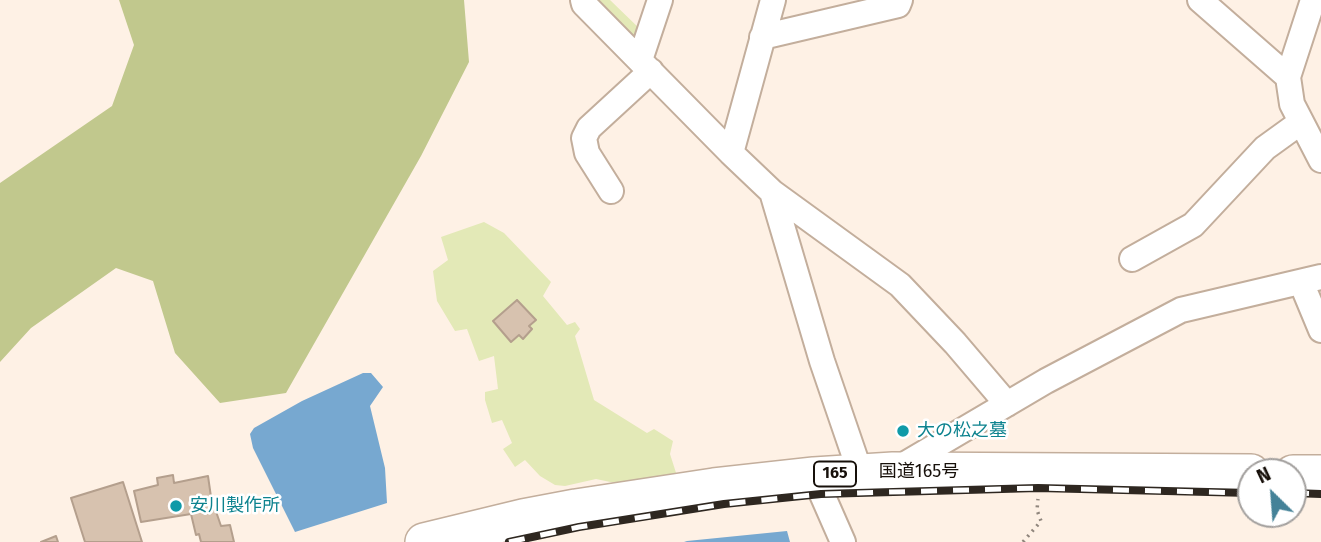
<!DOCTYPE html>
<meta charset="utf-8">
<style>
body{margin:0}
#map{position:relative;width:1321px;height:542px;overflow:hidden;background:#fef1e5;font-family:"Fira Sans",sans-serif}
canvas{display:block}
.north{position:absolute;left:1237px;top:458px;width:70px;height:70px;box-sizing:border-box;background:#fff;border:2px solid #a29f9d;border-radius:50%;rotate:335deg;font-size:19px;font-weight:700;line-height:28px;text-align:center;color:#17100a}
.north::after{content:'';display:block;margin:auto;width:24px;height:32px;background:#448298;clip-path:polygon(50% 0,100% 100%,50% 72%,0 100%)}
</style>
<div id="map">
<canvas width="1321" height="542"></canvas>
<div class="north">N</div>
</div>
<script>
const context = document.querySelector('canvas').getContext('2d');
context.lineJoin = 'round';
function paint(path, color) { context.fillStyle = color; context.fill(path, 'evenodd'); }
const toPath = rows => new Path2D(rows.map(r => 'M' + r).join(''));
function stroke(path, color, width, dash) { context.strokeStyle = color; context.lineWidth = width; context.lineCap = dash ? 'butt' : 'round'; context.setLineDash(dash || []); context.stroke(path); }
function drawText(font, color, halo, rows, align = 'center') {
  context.font = font + ' "Fira Sans","Noto Sans JP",sans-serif'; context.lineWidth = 5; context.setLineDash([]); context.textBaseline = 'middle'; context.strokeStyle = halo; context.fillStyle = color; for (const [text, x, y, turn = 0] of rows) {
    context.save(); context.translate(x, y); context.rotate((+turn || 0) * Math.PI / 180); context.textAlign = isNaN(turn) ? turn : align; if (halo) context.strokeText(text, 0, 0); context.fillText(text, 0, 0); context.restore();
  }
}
paint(toPath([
 [584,0,610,0,641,30,631,44],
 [484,222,504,233,551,282,543,296,567,325,575,322,580,329,575,336,594,400,647,433,654,429,673,441,670,454,678,479,625,485,596,479,565,486,555,485,540,476,525,460,515,467,503,449,512,443,502,420,492,423,485,400,485,392,498,389,494,356,479,361,467,329,455,331,437,301,433,271,448,260,441,237]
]), '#e3e9b7');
paint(toPath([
 [119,0,464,0,469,62,421,156,286,393,220,403,175,353,153,281,116,268,31,328,0,362,0,183,112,106,134,45]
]), '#c1c88d');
paint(toPath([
 [363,373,371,373,383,387,370,406,385,468,387,503,295,532,253,448,250,434,254,428,302,401],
 [787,531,790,542,684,542,687,541]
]), '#77a8d0');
const building = toPath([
 [517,300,536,320,529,326,532,329,523,339,519,335,511,342,493,321,517,300],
 [173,475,174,483,208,476,211,497,221,526,230,525,234,542,201,542,199,534,196,535,191,514,141,522,134,491,158,485,157,478,173,475],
 [123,482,142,542,85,542,71,498,123,482],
 [56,536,58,542,41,542,56,536]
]);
paint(building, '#d7c2af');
stroke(building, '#b49f8d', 2);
const minor = toPath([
 [583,0,584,4,731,153,772,192],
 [1200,0,1288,77],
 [1313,0,1288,77,1292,104,1321,160],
 [762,37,898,5,900,0],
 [640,60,660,0],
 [731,153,773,0],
 [611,191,587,153,584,138,589,128,651,71],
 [1132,259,1193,225,1265,148,1301,122],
 [1301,282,1321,330],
 [895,470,1046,381,1181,310,1321,277],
 [860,472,822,361,772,192,900,285,955,343,1007,404],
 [814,476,843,542]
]);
const highway = toPath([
 [1293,474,1321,474],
 [424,542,523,518,576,508,714,487,814,476,893,471,1251,473]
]);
stroke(minor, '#c3ae9c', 28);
stroke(highway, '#c3ae9c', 40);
stroke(toPath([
 [1023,542,1041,521,1037,510,1038,499]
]), '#90867d', 3.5, [2, 5]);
stroke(minor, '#fff', 24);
stroke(highway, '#fff', 37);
const rail = toPath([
 [1293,493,1321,494],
 [509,542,579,527,724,504,821,494,1038,488,1251,493]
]);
stroke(rail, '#2e2720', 8);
stroke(rail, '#fff', 5, [16]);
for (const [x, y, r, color] of [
 [903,431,7,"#0f9aa8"],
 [176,506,7,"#0f9aa8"]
]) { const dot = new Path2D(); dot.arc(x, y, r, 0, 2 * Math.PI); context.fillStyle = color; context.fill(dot); stroke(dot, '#fff', 2.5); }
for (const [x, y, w] of [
 [835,474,42]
]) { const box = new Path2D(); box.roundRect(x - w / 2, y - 12.5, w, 25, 5); context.fillStyle = '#fff'; context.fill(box); stroke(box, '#17100a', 2); }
drawText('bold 16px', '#17100a', null, [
 ["165",835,474]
]);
drawText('18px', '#0d838f', '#fff', [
 ["大の松之墓",917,431],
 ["安川製作所",190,506]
], 'left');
drawText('18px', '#17100a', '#fff', [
 ["国道165号",919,472]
]);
</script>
